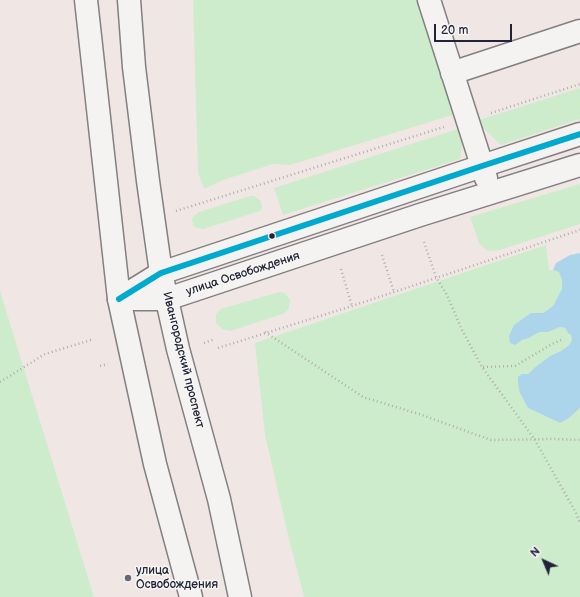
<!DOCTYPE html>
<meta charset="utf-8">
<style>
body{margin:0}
#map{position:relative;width:580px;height:597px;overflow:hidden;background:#f0e7e4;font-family:"Balsamiq Sans",sans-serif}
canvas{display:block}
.north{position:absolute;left:524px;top:541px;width:40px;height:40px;-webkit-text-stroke:3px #f6f6f2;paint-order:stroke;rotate:316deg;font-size:11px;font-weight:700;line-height:16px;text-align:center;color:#22223b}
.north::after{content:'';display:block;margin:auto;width:14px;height:18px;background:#22223b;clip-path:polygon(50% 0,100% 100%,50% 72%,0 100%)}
.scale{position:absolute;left:434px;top:24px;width:78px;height:18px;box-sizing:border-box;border:2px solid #22223b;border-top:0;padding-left:5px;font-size:12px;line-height:14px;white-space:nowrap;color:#22223b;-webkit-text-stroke:3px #f6f6f2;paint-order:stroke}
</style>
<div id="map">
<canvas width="580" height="597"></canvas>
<div class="north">N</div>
<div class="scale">20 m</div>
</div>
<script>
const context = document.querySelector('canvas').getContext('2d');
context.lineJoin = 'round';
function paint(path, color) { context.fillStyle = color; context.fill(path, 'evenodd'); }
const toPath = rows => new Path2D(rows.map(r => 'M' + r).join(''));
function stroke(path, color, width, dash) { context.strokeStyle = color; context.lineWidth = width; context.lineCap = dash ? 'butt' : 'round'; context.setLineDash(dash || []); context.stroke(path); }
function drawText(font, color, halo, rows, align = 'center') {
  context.font = font + ' "Balsamiq Sans",sans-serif'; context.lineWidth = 3; context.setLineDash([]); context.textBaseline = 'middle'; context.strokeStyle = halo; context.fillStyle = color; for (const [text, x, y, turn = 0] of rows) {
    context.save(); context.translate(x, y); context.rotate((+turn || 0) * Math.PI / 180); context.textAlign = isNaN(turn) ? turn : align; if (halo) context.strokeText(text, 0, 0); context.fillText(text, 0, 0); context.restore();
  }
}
paint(toPath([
 [193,0,424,0,459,113,290,165,273,164,223,180,204,189,198,172],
 [580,88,580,119,501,145,481,126,479,120],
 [461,128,464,135,460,159,283,215,274,188],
 [580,184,580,224,500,250,491,251,486,250,479,243,470,217],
 [250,196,254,196,261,201,262,207,260,211,203,229,196,228,193,225,192,218,199,212],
 [546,245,549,270,553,270,559,272,562,280,562,289,553,306,543,313,531,313,515,344,522,340,529,338,539,332,548,332,560,327,565,328,568,333,571,335,572,340,569,345,561,351,550,356,534,368,528,374,522,374,528,408,560,423,569,418,580,408,580,597,304,597,288,535,265,435,255,343],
 [0,291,94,597,0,597],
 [279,292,285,293,290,300,289,309,283,314,230,331,222,329,216,323,216,314,221,309]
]), '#cdeccb');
paint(toPath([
 [580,253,580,408,569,418,560,423,528,408,520,393,518,383,518,377,522,374,528,374,534,368,550,356,561,351,569,345,572,340,571,335,568,333,565,328,560,327,548,332,539,332,529,338,522,340,515,345,510,343,509,336,514,325,531,313,543,313,553,306,562,289,562,280,559,272,553,270,556,263,570,255]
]), '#acd5ec');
const minor = toPath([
 [429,0,486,178],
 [452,73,580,31],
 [119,299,161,273,482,166,580,134],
 [119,299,167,299,420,215,580,165]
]);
const highway = toPath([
 [86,0,119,299,155,464,191,597],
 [129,0,134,67,148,181,161,273,178,349,219,499,240,597]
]);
stroke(minor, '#837f83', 25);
stroke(highway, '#837f83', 25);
stroke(toPath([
 [491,113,580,84],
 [176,211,444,127],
 [424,242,436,277,447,295,462,330,482,367,535,440,576,513,580,523],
 [382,255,394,292],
 [341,269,352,306],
 [265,332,363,397,419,414,491,440,554,439,580,440],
 [204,343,215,339],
 [218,348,352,306,580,230],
 [100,366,108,364],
 [483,367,515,366,552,344,561,340],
 [0,382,45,354,91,340]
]), '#afaeaf', 2.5, [1, 3]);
stroke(minor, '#f4f3f1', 22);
stroke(highway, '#f4f3f1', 22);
stroke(toPath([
 [119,299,161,273,482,166,580,134]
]), '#00a9ce', 6);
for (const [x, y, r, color] of [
 [272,236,3.5,"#22223b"],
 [128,578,4,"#6a6776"]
]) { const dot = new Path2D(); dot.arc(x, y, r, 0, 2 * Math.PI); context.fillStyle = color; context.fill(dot); stroke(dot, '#f6f6f2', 1.5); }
drawText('12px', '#22223b', '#f6f6f2', [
 ["улица Освобождения",243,274,-18],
 ["Ивангородский проспект",183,360,76]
]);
drawText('12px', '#22223b', '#f6f6f2', [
 ["улица",136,571],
 ["Освобождения",136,585]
], 'left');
</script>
